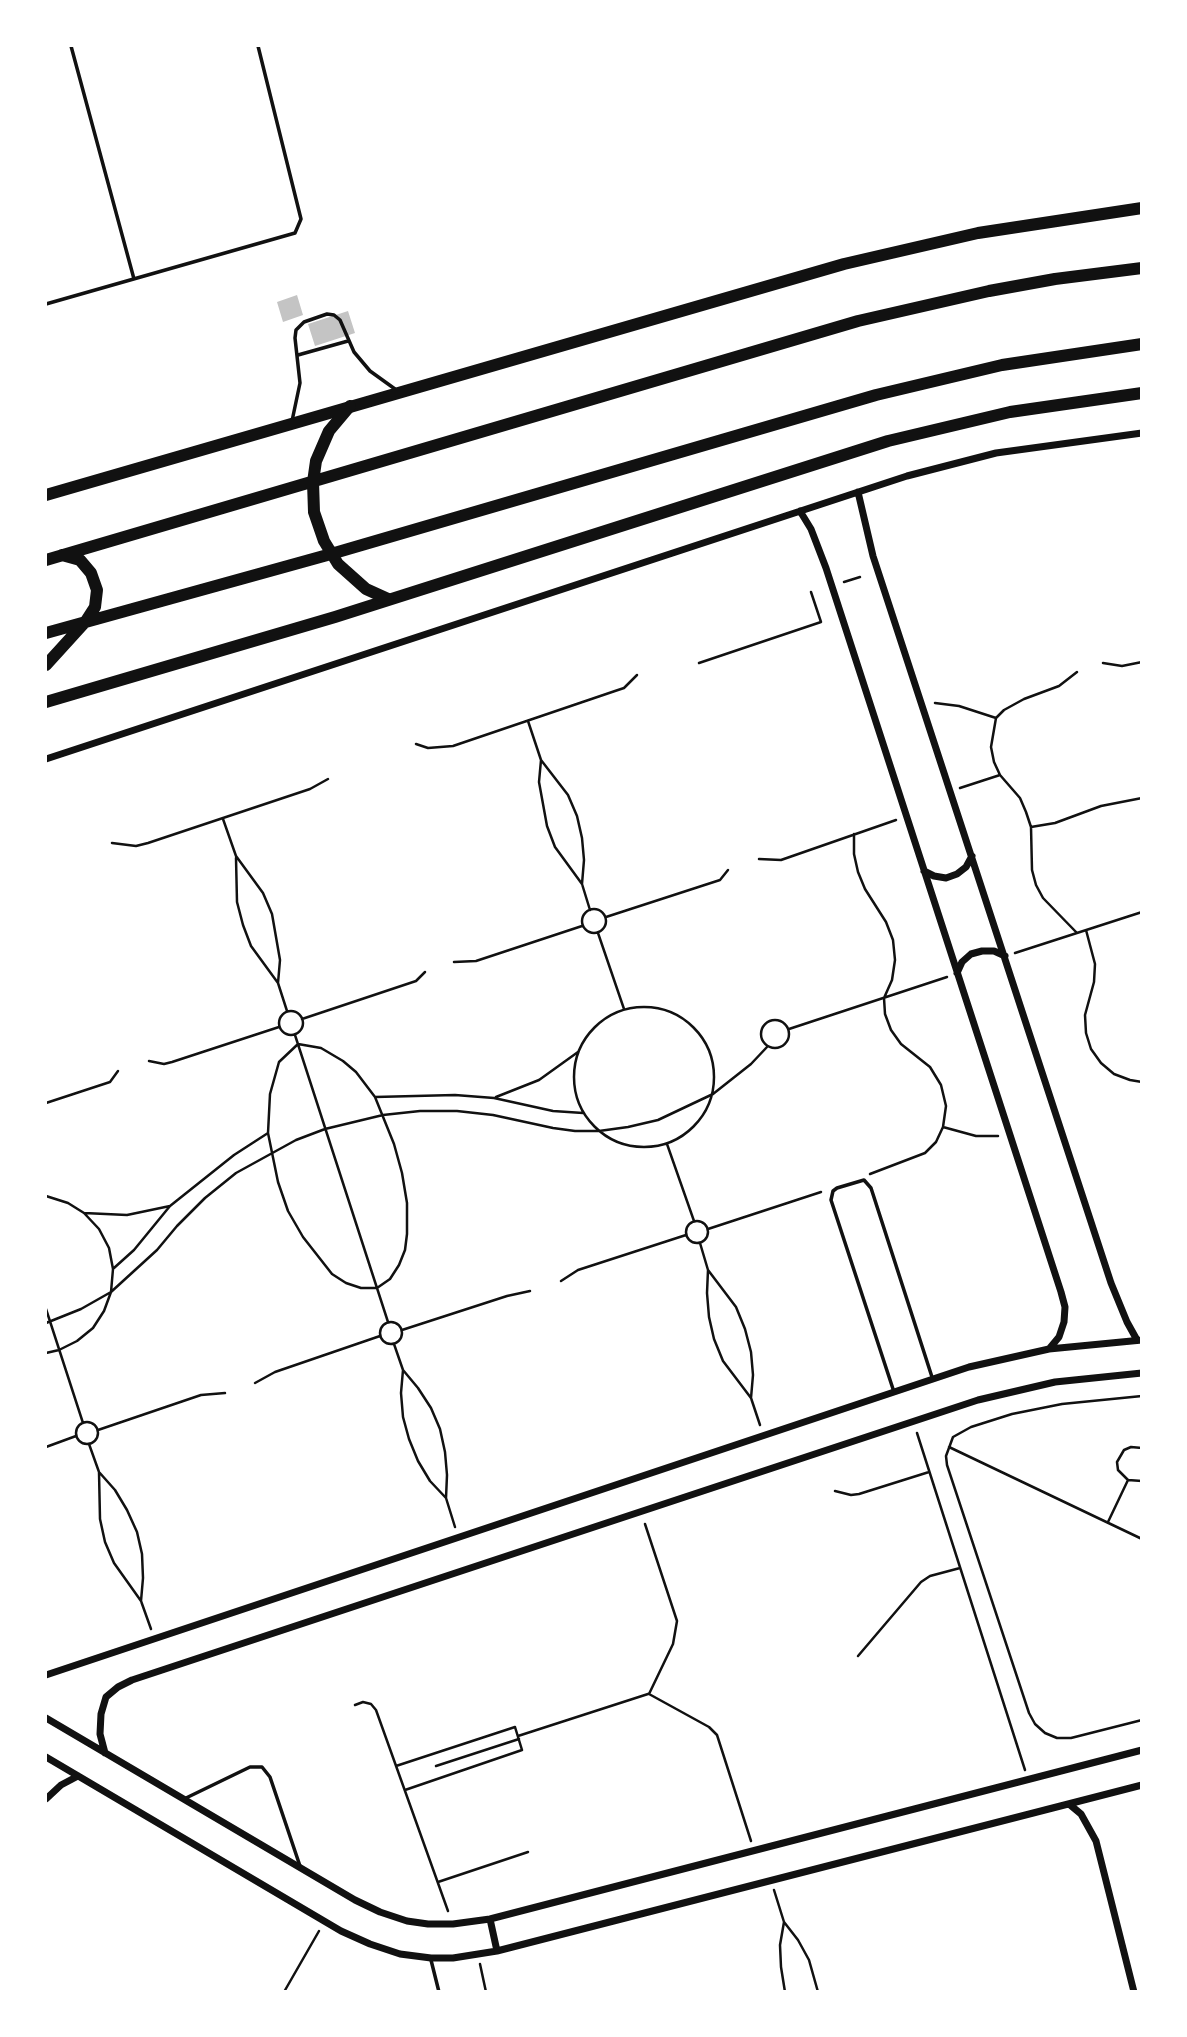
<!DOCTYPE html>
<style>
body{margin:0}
#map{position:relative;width:1187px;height:2037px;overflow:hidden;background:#fff;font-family:Ubuntu,sans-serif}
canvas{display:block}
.frame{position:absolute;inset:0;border:47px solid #fff;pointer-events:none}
</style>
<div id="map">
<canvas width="1187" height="2037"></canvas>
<div class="frame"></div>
</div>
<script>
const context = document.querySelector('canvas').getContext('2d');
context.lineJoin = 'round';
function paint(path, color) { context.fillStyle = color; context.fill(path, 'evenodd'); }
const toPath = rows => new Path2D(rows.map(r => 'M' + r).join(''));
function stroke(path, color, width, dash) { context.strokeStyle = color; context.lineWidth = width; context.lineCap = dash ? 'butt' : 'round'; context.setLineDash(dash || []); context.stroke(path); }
paint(toPath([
 [297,295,303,315,283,322,277,302],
 [348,311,355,333,315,346,308,324]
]), '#c4c4c4');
stroke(toPath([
 [844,582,860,577],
 [699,663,821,622,811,592],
 [1103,663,1122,666,1142,662],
 [1077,672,1059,686,1024,699,1004,710,996,718,991,747,994,762,1000,775,1020,798,1026,812,1031,827,1032,870,1036,885,1043,898,1077,933],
 [935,703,959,706,996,718],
 [528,721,541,760,539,782,547,826,555,847,582,884,590,910],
 [416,744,428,748,453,746,615,691,624,688,637,675],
 [541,760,568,795,577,816,582,838,584,860,582,884],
 [960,788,1000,775],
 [223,819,236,856,263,893,272,914,280,960,278,983,287,1011],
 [1031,827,1055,823,1101,806,1142,798],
 [854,834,854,854,858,872,865,889,886,922,893,940,895,960,892,980,884,998,885,1014,891,1030,901,1044,930,1067,941,1085,946,1106,943,1127,936,1142,925,1153,870,1174],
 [112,843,136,846,148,843,310,789,328,779],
 [236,858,237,902,243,925,251,946,278,983],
 [759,859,781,860,896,820],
 '582 921a12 12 0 1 1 24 0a12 12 0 1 1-24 0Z',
 [606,917,720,880,728,870],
 [1086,930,1095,964,1094,982,1085,1015,1086,1033,1091,1049,1101,1063,1114,1074,1130,1080,1142,1082],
 [598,933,624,1009],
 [1015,953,1142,912],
 [454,962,476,961,582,926],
 '574 1077a70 70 0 1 1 140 0a70 70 0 1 1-140 0Z',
 '279 1023a12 12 0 1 1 24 0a12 12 0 1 1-24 0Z',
 [302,1019,416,981,425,972],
 '761 1034a14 14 0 1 1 28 0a14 14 0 1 1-28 0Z',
 [789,1029,947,977],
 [295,1035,388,1322],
 [298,1044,321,1048,343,1061,356,1072,375,1097,394,1144,402,1173,407,1203,407,1234,405,1250,399,1265,390,1279,377,1288,361,1288,346,1283,332,1274,303,1237,288,1211,278,1182,268,1133,270,1094,279,1062,298,1044],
 [149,1061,164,1064,172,1062,279,1027],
 [375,1097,455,1095,494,1098,553,1111,583,1113],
 [496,1097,539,1080,578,1052],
 [46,1103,110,1082,118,1071],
 [943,1127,976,1136,998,1136],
 [667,1144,694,1221],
 [46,1196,68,1203,84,1213,99,1229,109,1248,113,1269,111,1292,104,1311,93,1328,77,1341,59,1350,46,1353],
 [84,1213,127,1215,170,1206],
 '686 1232a11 11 0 1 1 22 0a11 11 0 1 1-22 0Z',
 [708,1229,821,1192],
 [700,1243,708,1270,736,1307,745,1329,751,1352,753,1375,751,1398],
 [114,1268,134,1250,170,1206,234,1155,268,1133],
 [708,1270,707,1293,709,1317,714,1339,723,1361,751,1398,760,1425],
 [561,1281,578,1270,686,1235],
 [46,1309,83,1423],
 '380 1333a11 11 0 1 1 22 0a11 11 0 1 1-22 0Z',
 [46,1323,81,1309,111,1292,157,1250,177,1226,205,1198,236,1173,296,1140,325,1129,383,1115,420,1111,457,1111,493,1115,553,1128,575,1131,599,1131,628,1127,658,1120,713,1094,751,1064,767,1047],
 [402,1330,507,1296,530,1291],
 [394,1344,403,1370,401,1393,403,1417,409,1439,418,1461,430,1481,446,1498],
 [403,1370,418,1388,431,1408,440,1429,445,1452,447,1475,446,1498,455,1527],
 [255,1383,275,1372,380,1336],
 [1142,1396,1062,1404,1012,1414,971,1427,953,1437,946,1456,947,1465,1029,1713,1035,1724,1045,1733,1057,1738,1071,1738,1142,1720],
 '76 1433a11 11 0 1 1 22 0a11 11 0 1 1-22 0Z',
 [98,1430,201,1395,225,1393],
 [917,1433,1025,1770],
 [89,1444,99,1472,115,1490,127,1510,137,1532,142,1554,143,1578,141,1601],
 [46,1447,76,1436],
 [949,1447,1142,1539],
 [1142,1448,1131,1447,1124,1450,1117,1462,1118,1470,1128,1480,1142,1481],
 [99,1472,100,1519,105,1542,114,1563,141,1601,151,1629],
 [835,1491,851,1495,859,1494,929,1472],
 [1108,1522,1128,1480],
 [645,1524,677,1621,673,1644,649,1694,709,1727,717,1735,751,1841],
 [858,1656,921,1582,930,1576,960,1568],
 [355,1705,363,1702,371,1704,376,1710,448,1911],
 [518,1736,648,1694],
 [396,1766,515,1727,522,1750,405,1790],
 [436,1766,519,1739],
 [438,1882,528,1852],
 [774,1890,784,1922,798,1940,809,1960,818,1992],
 [784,1922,780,1945,781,1967,785,1992],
 [480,1964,486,1992],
 [284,1992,319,1931]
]), '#111', 2.5);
stroke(toPath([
 [71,46,134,279],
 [46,304,295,233,301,219,258,46],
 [298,355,348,341],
 [292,421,300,383,295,338,296,330,304,322,327,314,334,315,340,320,354,352,370,371,395,389],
 [894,1392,831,1200,833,1191,837,1188,864,1180,871,1188,932,1377],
 [186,1798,250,1767,262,1767,270,1777,300,1866],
 [431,1960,439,1992]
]), '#111', 3.5);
stroke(toPath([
 [858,492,873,556,1111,1283,1127,1322,1137,1340],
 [800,511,811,529,826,568,1061,1292,1065,1307,1064,1322,1059,1337,1049,1349],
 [46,759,907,476,996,453,1142,433],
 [924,871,934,876,946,878,957,874,966,867,972,856],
 [957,973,962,962,971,954,982,951,994,951,1005,956],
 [46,1675,969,1367,1049,1349,1142,1340],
 [46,1718,355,1900,380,1912,407,1921,428,1924,453,1924,490,1919,1142,1750],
 [105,1753,100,1734,101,1714,106,1697,118,1687,132,1680,978,1400,1055,1382,1142,1373],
 [46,1757,341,1931,370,1944,400,1954,431,1958,453,1958,497,1951,1142,1785],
 [46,1799,61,1785,78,1776],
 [1069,1804,1081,1814,1096,1841,1134,1992],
 [490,1919,497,1951]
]), '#111', 7);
stroke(toPath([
 [46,495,844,264,978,233,1142,208],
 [46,702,335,617,888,441,1010,412,1142,393]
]), '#111', 12);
stroke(toPath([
 [350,406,329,431,316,461,313,482,314,512,324,541,338,564,366,589,388,599],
 [46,560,858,321,989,291,1055,279,1142,268],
 [46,633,331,554,876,395,1002,365,1142,344],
 [46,665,86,621,95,607,97,590,91,573,80,560,62,555]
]), '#111', 12);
</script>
